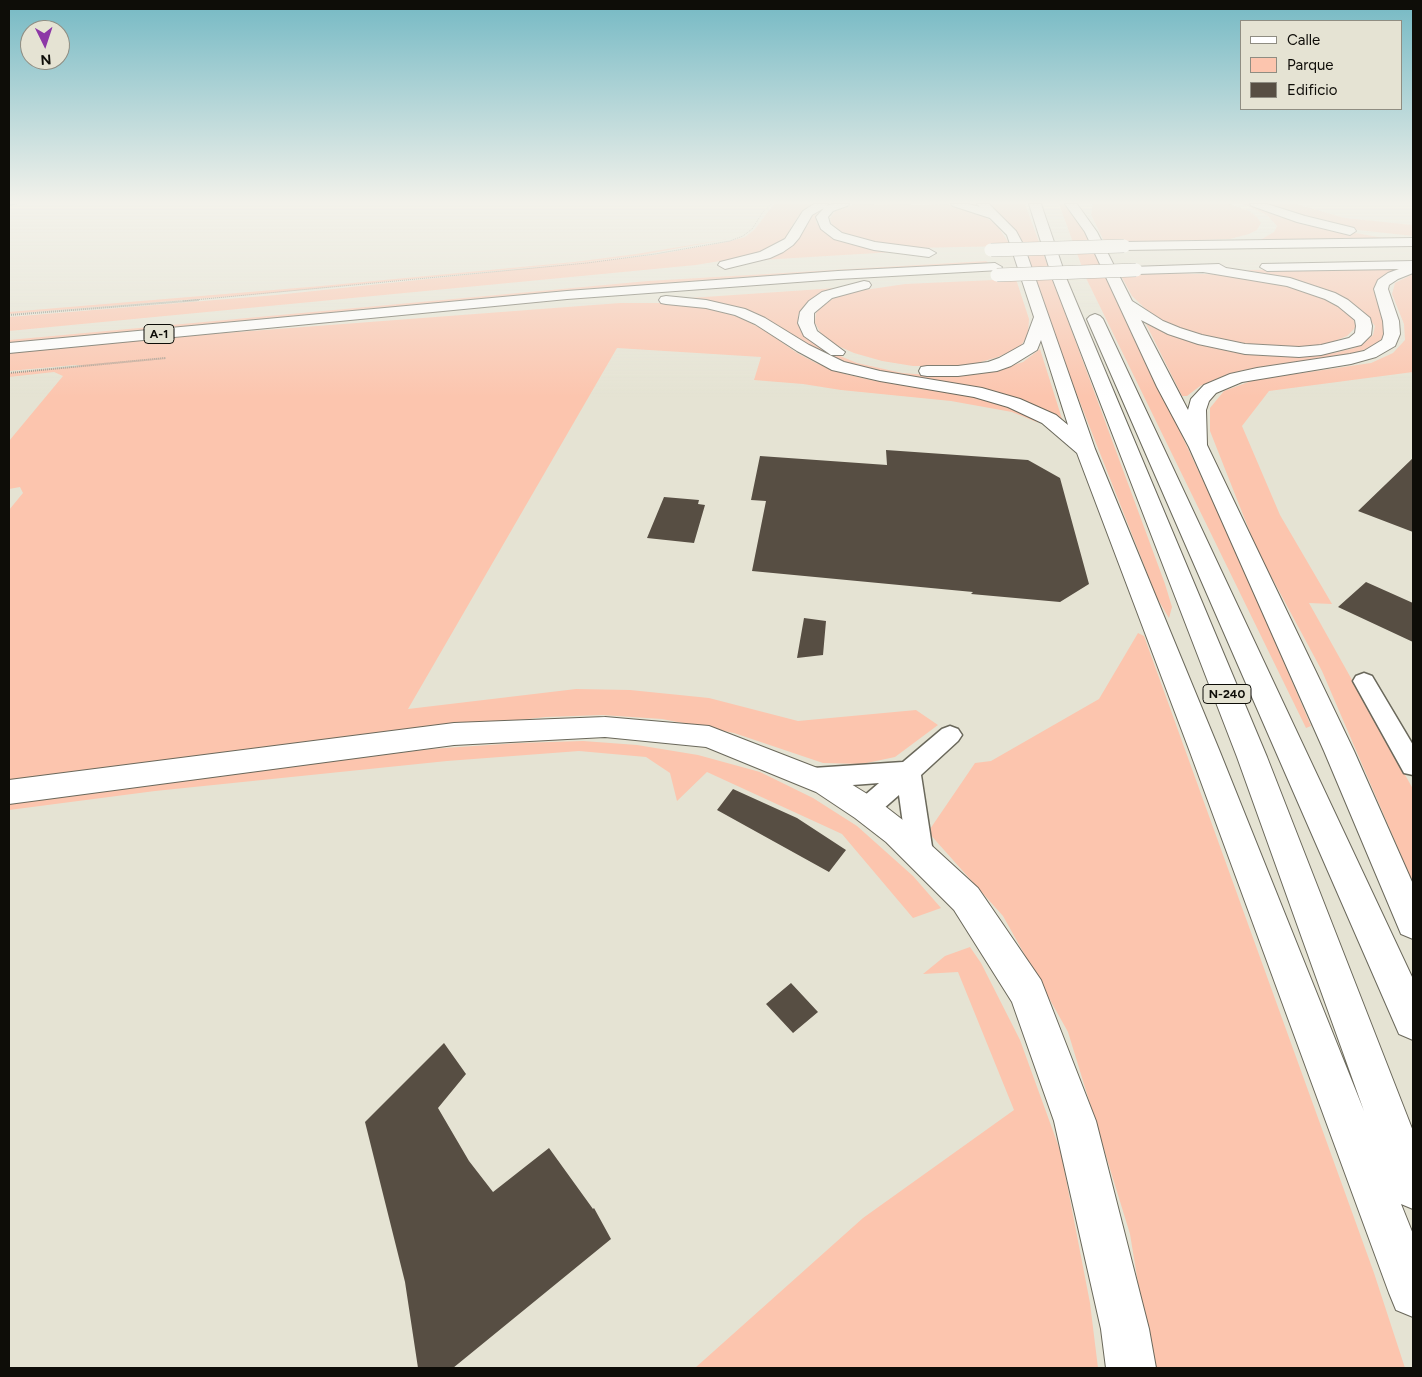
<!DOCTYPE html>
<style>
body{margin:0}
#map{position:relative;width:1422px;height:1377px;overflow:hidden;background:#e5e3d3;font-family:Figtree,sans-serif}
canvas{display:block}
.frame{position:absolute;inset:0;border:10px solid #0e0d08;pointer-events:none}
.legend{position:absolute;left:1240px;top:20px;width:162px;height:90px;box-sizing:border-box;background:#e5e3d3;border:1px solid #8f8d82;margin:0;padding:6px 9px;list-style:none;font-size:15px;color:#0e0d08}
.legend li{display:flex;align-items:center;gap:10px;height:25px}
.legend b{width:25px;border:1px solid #8f8d82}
.north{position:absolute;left:20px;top:20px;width:50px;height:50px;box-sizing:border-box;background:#e5e3d3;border:1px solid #8f8d82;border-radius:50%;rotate:176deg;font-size:14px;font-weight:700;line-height:20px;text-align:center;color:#0e0d08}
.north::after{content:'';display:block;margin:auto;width:18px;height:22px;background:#8d38a6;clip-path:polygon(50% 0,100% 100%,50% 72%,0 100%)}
</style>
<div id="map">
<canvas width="1422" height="1377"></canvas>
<div class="frame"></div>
<ul class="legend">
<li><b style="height:6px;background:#fff"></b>Calle</li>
<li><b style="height:14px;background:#fcc5ae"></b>Parque</li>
<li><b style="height:14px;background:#574e43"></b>Edificio</li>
</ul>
<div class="north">N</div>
</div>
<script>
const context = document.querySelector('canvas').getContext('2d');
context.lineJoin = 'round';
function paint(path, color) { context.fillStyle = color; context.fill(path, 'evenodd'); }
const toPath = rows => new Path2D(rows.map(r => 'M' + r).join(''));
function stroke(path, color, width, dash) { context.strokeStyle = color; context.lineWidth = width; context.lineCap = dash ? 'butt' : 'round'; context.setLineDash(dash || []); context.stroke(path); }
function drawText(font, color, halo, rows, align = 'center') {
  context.font = font + ' Figtree,sans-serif'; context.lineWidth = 5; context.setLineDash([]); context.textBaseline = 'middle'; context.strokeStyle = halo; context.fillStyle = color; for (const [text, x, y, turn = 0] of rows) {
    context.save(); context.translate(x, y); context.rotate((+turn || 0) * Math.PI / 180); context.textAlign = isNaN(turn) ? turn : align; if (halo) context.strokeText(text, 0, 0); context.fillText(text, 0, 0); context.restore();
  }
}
paint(toPath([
 [774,204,814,204,798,216,786,237,774,247,744,257,696,265,9,331,9,317,276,295,654,255,727,242,745,237,755,229],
 [828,204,837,204,817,218,816,222,820,228,827,234,894,252,761,260,792,246,800,237,811,215],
 [855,204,955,205,984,216,996,224,1011,246,912,248,889,246,853,237,839,232,831,223,830,218,835,211],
 [989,204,1025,204,1165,584,1172,607,1169,618,1157,598,1070,377,1023,244,1008,223],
 [1059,204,1066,204,1085,230,1240,559,1311,726,1306,728,1086,278],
 [1093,204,1229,204,1249,211,1257,217,1261,223,1257,230,1249,234,1230,239,1105,243,1091,215],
 [1243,204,1250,204,1328,228,1389,239,1260,240,1274,232,1277,226,1267,215],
 [1264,204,1296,204,1345,218,1413,225,1413,236,1349,229],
 [728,239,642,255,586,262,259,294,9,314,9,312,321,286,574,262,636,254],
 [986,261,990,264,649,285,9,344,9,340,648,281],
 [1400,268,1383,276,1378,282,1387,330,1383,339,1371,347,1356,353,1337,358,1244,370,1221,377,1200,386,1187,396,1182,396,1146,324,1168,333,1314,355,1334,353,1354,348,1365,342,1373,335,1375,326,1362,310,1335,295,1294,281,1247,270],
 [1166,273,1237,275,1263,279,1311,292,1349,313,1357,326,1347,336,1330,343,1311,346,1262,346,1214,339,1171,325,1153,316,1132,296,1120,274],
 [1413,274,1413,372,1269,391,1242,426,1280,515,1332,604,1309,603,1413,789,1413,883,1322,671,1257,550,1210,431,1210,408,1224,391,1254,380,1371,363,1393,353,1405,340,1404,324,1392,294,1395,283],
 [1016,279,1029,319,1028,335,1020,347,998,357,967,366,913,366,882,361,854,353,829,342,820,332,815,323,816,313,822,306,834,298,851,292,905,284],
 [836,288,811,301,798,315,803,333,808,339,821,348,857,363,902,373,928,375,1004,368,1023,362,1040,349,1063,422,1052,415,835,361,719,303,690,298],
 [620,303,669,303,715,310,738,317,763,329,797,353,816,363,845,374,871,380,950,392,996,402,1019,410,1039,423,1012,412,951,401,841,390,803,384,754,380,761,357,617,348,408,709,576,689,630,690,709,698,798,721,916,710,938,725,895,757,862,764,823,763,734,733,662,719,602,715,546,717,356,737,9,781,9,510,23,493,20,487,9,489,9,441,63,376,54,372,9,377,9,373,84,366,75,365,9,371,9,353,198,335],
 [1138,633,1144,636,1374,1273,1405,1368,1152,1368,1130,1234,1068,1032,1003,916,928,832,975,763,991,761,1099,699],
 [583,741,637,745,698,755,760,772,813,798,857,826,913,876,941,908,913,918,842,834,707,772,677,801,670,773,646,757,579,751,447,761,155,791,9,810,9,802,430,749,519,743],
 [970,947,981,963,1020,1040,1061,1153,1090,1303,1098,1368,695,1368,863,1218,1014,1110,958,972,923,974,945,956]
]), '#fcc5ae');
paint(toPath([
 [9,204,17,204,9,206,9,204]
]), '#6ac08f');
paint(toPath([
 [886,450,1028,460,1060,478,1089,584,1060,602,971,594,973,592,752,571,766,501,751,500,760,456,887,465],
 [1413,458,1413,532,1358,511],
 [664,497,699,500,698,504,705,505,694,543,647,538],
 [1366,582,1413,603,1413,642,1338,607],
 [804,618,826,621,823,655,797,658],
 [733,789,797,818,846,850,829,872,717,810],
 [791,983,818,1012,793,1033,766,1004],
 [444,1043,466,1074,438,1108,469,1161,493,1192,549,1148,593,1209,594,1208,611,1239,453,1368,418,1368,405,1282,365,1122]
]), '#574e43');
const minor = toPath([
 [1364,673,1372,676,1413,745,1413,775,1404,773,1353,681,1356,676,1364,673],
 [950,726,958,729,962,735,958,741,921,775,933,853,930,861,920,864,910,861,907,853,899,795,875,816,866,819,857,816,853,809,857,802,879,783,813,788,804,785,801,778,804,771,813,768,903,762,942,729,950,726]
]);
const tertiary = toPath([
 [605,717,709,726,838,776,877,800,908,824,978,888,1041,980,1096,1121,1149,1329,1156,1368,1106,1368,1101,1329,1054,1121,1012,1002,954,910,886,842,855,818,816,792,706,747,605,737,454,745,9,804,9,780,454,723,605,717]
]);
const motorway = toPath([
 [814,204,828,204,826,206,833,204,849,204,847,206,833,211,828,217,830,224,842,233,875,242,929,249,936,253,929,257,874,250,834,239,821,229,816,217,824,208,812,215,799,238,793,245,783,252,770,258,725,269,718,265,720,262,760,252,785,239,803,211,814,204],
 [951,204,968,204,980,207,977,204,989,204,1016,231,1024,246,1095,449,1220,752,1364,1111,1237,757,1053,280,1029,204,1041,204,1067,280,1267,757,1413,1131,1413,1209,1401,1204,1413,1234,1413,1317,1396,1310,1389,1293,1190,752,1077,453,1042,423,1008,407,974,397,880,381,832,370,797,351,755,324,735,315,706,308,666,304,661,303,659,300,661,297,666,296,706,300,745,309,765,318,809,345,844,362,880,371,982,388,1020,399,1056,415,1068,425,1041,340,1037,350,1011,366,997,371,958,376,927,376,921,375,919,371,921,367,927,366,958,366,988,362,999,358,1024,344,1034,317,1007,235,990,218,953,206,951,204],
 [1065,204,1077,204,1097,232,1132,301,1163,321,1180,328,1202,335,1245,344,1299,347,1321,345,1349,338,1355,333,1356,326,1355,320,1338,306,1325,299,1287,286,1203,272,1136,274,1129,270,1131,267,1219,264,1226,268,1290,278,1335,293,1348,300,1370,318,1372,326,1371,335,1361,345,1321,355,1299,357,1245,354,1198,344,1168,334,1141,320,1188,410,1191,399,1204,385,1230,374,1257,368,1350,354,1364,351,1382,340,1384,334,1383,321,1374,289,1378,280,1388,273,1399,269,1267,271,1260,267,1262,264,1413,261,1413,273,1398,279,1389,285,1388,289,1399,321,1400,334,1395,346,1376,357,1351,364,1242,382,1216,393,1209,401,1206,410,1207,445,1354,751,1413,884,1413,939,1401,934,1324,751,1189,447,1157,387,1085,232,1065,204],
 [1250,204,1267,204,1305,216,1354,228,1356,231,1350,235,1297,222,1252,206,1250,204],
 [1413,238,1413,246,1124,250,1118,246,1124,242,1413,238],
 [995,263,1002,267,1000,270,838,279,567,299,9,353,9,343,567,291,838,271,995,263],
 [864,281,869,282,871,285,869,288,832,298,814,313,814,323,817,331,845,352,843,355,831,355,804,336,798,323,800,312,809,301,822,292,864,281],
 [1095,314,1100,316,1103,319,1413,979,1413,1040,1399,1034,1087,319,1090,316,1095,314]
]);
stroke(minor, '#6a685b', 3);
stroke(tertiary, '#6a685b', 2);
stroke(motorway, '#6a685b', 2);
stroke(toPath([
 [183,301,587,263,655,254,730,241,743,236,752,229,763,212,772,204]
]), '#939186', 1, [1, 1]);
stroke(toPath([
 [9,315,199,300],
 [9,373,166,358]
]), '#939186', 2, [1, 1]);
paint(minor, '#fff');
paint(tertiary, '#fff');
paint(motorway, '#fff');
const motorwayBridge = toPath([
 [991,250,1124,246],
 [997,275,1136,270]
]);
stroke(motorwayBridge, '#6a685b', 14, []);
stroke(motorwayBridge, '#fff', 13);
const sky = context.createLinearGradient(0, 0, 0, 397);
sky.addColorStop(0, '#75b9c4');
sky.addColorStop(0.51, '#f3f2eb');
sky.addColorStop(1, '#f3f2eb00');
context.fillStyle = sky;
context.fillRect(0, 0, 1422, 397);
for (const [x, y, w] of [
 [159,334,30],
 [1227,694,48]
]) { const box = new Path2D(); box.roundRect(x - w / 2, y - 9.5, w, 19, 4); context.fillStyle = '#e5e3d3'; context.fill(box); stroke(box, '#0e0d08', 1); }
drawText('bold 12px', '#0e0d08', null, [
 ["A-1",159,334],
 ["N-240",1227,694]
]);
</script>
